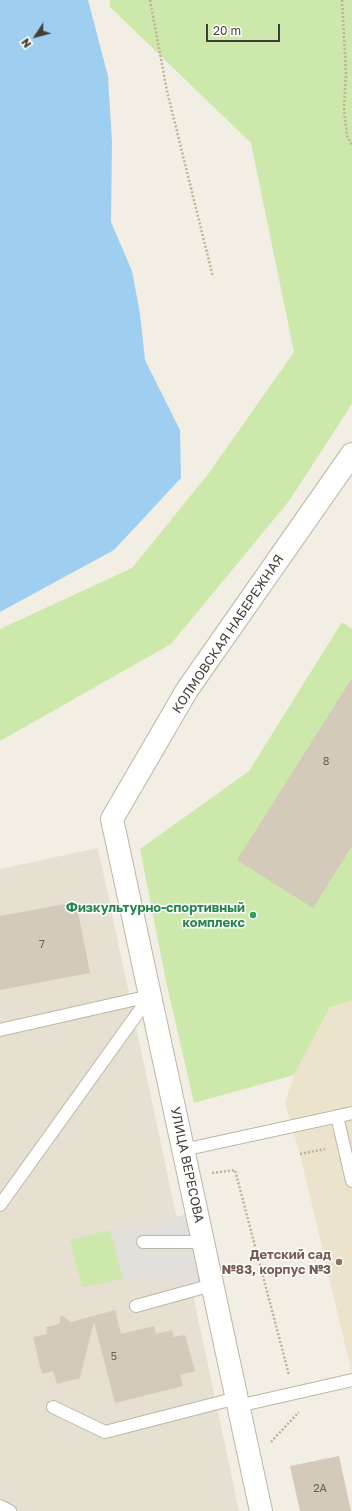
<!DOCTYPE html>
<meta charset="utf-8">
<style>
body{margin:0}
#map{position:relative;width:352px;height:1511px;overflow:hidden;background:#f2eee4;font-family:"Golos Text",sans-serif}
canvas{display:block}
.north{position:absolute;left:16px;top:16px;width:40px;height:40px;-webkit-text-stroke:3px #fff;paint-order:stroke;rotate:234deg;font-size:11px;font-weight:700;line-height:16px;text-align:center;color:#443e34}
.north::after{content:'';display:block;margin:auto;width:14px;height:18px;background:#443e34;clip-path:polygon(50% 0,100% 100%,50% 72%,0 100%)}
.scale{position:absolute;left:206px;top:24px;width:74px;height:18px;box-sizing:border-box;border:2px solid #443e34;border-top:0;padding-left:5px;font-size:12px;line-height:14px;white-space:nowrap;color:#443e34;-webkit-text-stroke:3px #fff;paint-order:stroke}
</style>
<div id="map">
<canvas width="352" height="1511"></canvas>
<div class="north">N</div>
<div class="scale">20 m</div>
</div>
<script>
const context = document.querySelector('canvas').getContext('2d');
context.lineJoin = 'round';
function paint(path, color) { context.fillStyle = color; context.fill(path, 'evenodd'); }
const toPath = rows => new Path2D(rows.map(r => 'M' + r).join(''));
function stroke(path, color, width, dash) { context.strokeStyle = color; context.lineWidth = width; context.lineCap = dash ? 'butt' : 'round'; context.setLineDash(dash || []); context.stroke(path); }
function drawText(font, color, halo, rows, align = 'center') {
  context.font = font + ' "Golos Text",sans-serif'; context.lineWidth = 3; context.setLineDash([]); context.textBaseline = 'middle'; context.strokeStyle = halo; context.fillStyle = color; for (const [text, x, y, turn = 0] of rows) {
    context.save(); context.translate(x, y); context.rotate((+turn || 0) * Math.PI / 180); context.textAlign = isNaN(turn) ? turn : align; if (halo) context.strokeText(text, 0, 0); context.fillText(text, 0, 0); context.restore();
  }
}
paint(toPath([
 [98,848,239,1511,0,1511,0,869]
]), '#e6e0d2');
paint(toPath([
 [352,1001,352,1374,300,1154,285,1103,294,1075,330,1007]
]), '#ece3cd');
paint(toPath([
 [110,0,352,0,352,404,289,501,171,644,0,741,0,629,132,568,209,473,294,352,251,143,110,7],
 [342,622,352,629,352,1001,330,1007,294,1075,194,1103,166,981,140,849,249,771],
 [110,1230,123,1279,82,1287,70,1240]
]), '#cce8ab');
paint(toPath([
 [185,1215,202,1285,123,1279,110,1230]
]), '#e3e0dc');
paint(toPath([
 [0,0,88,0,108,76,112,142,111,222,132,271,140,314,145,360,180,430,181,478,114,550,0,612]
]), '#9ecff1');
paint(toPath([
 [352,678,352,846,313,908,237,860],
 [76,902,90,973,0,990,0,916],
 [115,1310,121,1334,154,1326,156,1334,172,1330,174,1337,185,1335,195,1371,180,1375,183,1386,115,1403,94,1322,80,1378,57,1384,53,1371,42,1374,33,1337,47,1334,46,1327,59,1324,61,1315,71,1322],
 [339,1456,351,1511,300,1511,290,1466]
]), '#d4cab9');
const lane = toPath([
 [0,1030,150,996],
 [337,1116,352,1181],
 [183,1150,352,1113],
 [0,1205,150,996],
 [143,1242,203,1242],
 [136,1306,212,1285],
 [238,1406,352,1380],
 [53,1407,105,1432,237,1398],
 [0,1506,10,1511]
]);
const street = toPath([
 [261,1511,112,819,187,690,352,454]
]);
stroke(lane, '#beb6a6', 14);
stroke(street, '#beb6a6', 24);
stroke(toPath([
 [150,0,167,91,213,277],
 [342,0,346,72,344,108,347,136,352,145],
 [300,1154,325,1149],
 [212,1173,235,1170,289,1375],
 [271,1442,299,1412]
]), '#c0b297', 2.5, [2, 2]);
stroke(lane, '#fff', 12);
stroke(street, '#fff', 22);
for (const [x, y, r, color] of [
 [253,915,4,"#2e9e5b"],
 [339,1262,4,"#8d6e63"]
]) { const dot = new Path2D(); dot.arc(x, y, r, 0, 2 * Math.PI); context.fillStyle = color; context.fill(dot); stroke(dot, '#fff', 1.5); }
drawText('11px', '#686155', null, [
 ["8",326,762],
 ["7",42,945],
 ["5",114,1357],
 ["2А",320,1489]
]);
drawText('13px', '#443e34', '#fff', [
 ["КОЛМОВСКАЯ НАБЕРЕЖНАЯ",228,634,-56],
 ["УЛИЦА ВЕРЕСОВА",187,1165,78]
]);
drawText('bold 13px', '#27864d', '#fff', [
 ["Физкультурно-спортивный",245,908],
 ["комплекс",245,923]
], 'right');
drawText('bold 13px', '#785e54', '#fff', [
 ["Детский сад",331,1255],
 ["№83, корпус №3",331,1270]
], 'right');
</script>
